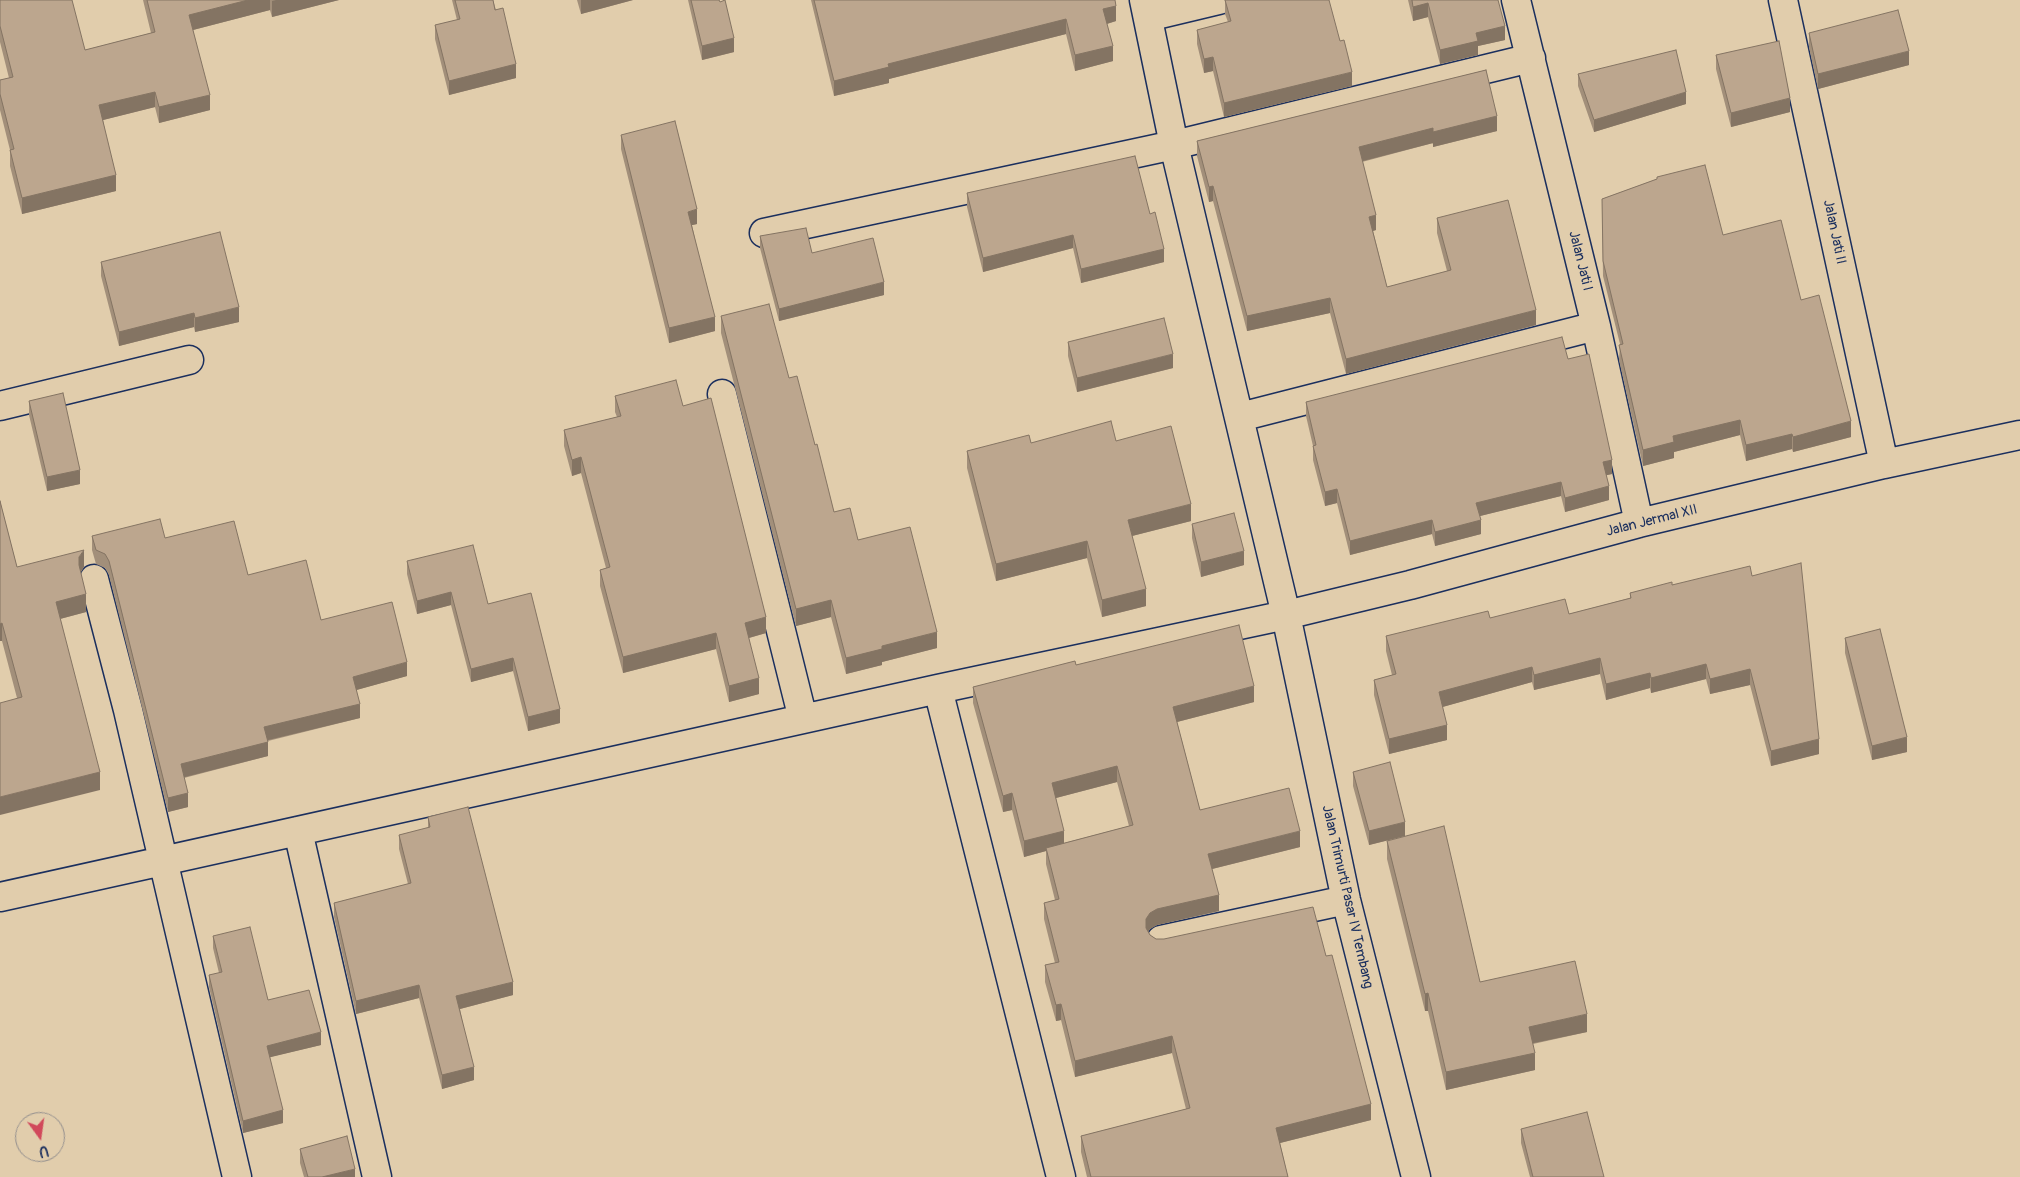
<!DOCTYPE html>
<style>
body{margin:0}
#map{position:relative;width:2020px;height:1177px;overflow:hidden;background:#e1cdac;font-family:Pangolin,sans-serif}
canvas{display:block}
.north{position:absolute;left:15px;top:1112px;width:50px;height:50px;box-sizing:border-box;background:#e1cdac;border:1px solid #928e8d;border-radius:50%;rotate:166deg;font-size:14px;font-weight:700;line-height:20px;text-align:center;color:#1b2f5e}
.north::after{content:'';display:block;margin:auto;width:18px;height:22px;background:#d1495b;clip-path:polygon(50% 0,100% 100%,50% 72%,0 100%)}
</style>
<div id="map">
<canvas width="2020" height="1177"></canvas>
<div class="north">U</div>
</div>
<script>
const context = document.querySelector('canvas').getContext('2d');
context.lineJoin = 'round';
const toPath = rows => new Path2D(rows.map(r => 'M' + r).join(''));
function stroke(path, color, width, dash) { context.strokeStyle = color; context.lineWidth = width; context.lineCap = dash ? 'butt' : 'round'; context.setLineDash(dash || []); context.stroke(path); }
function paint(path, color) { context.fillStyle = color; context.fill(path, 'evenodd'); }
function drawText(font, color, halo, rows, align = 'center') {
  context.font = font + ' Pangolin,sans-serif'; context.lineWidth = 4.5; context.setLineDash([]); context.textBaseline = 'middle'; context.strokeStyle = halo; context.fillStyle = color; for (const [text, x, y, turn = 0] of rows) {
    context.save(); context.translate(x, y); context.rotate((+turn || 0) * Math.PI / 180); context.textAlign = isNaN(turn) ? turn : align; if (halo) context.strokeText(text, 0, 0); context.fillText(text, 0, 0); context.restore();
  }
}
const minor = toPath([
 [1144,0,1174,145,1286,615,1346,900,1416,1177],
 [1516,0,1596,326,1639,523],
 [1783,0,1884,464],
 [1148,17,1219,0],
 [764,233,1174,145,1531,58],
 [722,394,803,719],
 [0,406,189,360],
 [1240,417,1596,326],
 [94,579,128,710,237,1177],
 [938,689,1061,1177],
 [298,831,377,1177],
 [0,897,938,689,1286,615,1410,585,1639,523,1884,464,2020,435],
 [1161,940,1346,900]
]);
stroke(minor, '#1b2f5e', 31);
stroke(minor, '#e1cdac', 28);
paint(toPath([
 [0,0,85,50,151,33,143,0,339,0,272,17,270,10,193,30,210,110,159,123,155,107,103,120,116,191,22,214,10,166,10,150,0,110,0,80,9,78,0,42],
 [452,0,493,0,516,78,449,95,435,39,435,25,457,20],
 [577,0,633,0,581,14],
 [688,0,719,0,734,52,702,60],
 [811,0,1115,0,1116,21,1107,24,1113,61,1075,71,1066,34,889,79,889,83,834,96],
 [1225,0,1352,86,1224,117,1213,71,1204,73,1197,44,1197,30,1228,22,1225,14],
 [1408,0,1498,0,1505,40,1478,46,1478,55,1440,64,1428,17,1413,21],
 [1809,33,1909,65,1818,89,1809,47],
 [1716,55,1790,112,1731,127,1716,69],
 [1486,70,1497,131,1433,147,1433,143,1362,162,1376,230,1373,231,1387,287,1447,271,1437,233,1437,218,1536,325,1346,374,1330,313,1247,331,1213,201,1209,202,1197,156,1197,141],
 [1578,74,1686,104,1594,132,1578,86],
 [621,135,697,224,692,225,715,331,669,343,621,149],
 [1657,177,1723,235,1801,300,1851,437,1793,452,1792,449,1746,461,1740,435,1674,452,1674,458,1643,466,1619,360,1620,344,1603,276,1602,199,1657,179],
 [967,193,1150,214,1164,262,1081,283,1073,248,983,272,967,207],
 [760,236,812,253,884,295,779,321,760,248],
 [101,262,239,322,195,332,194,327,119,346,101,276],
 [721,316,789,378,815,445,834,512,858,540,937,648,882,662,882,665,846,674,831,617,796,626,721,333],
 [1068,342,1173,368,1077,392,1068,356],
 [1568,359,1612,474,1606,475,1609,500,1565,512,1561,496,1480,516,1481,534,1435,546,1432,534,1350,555,1337,503,1325,506,1313,460,1313,446,1306,416,1306,402],
 [615,396,683,406,766,633,749,638,759,694,729,702,716,649,623,673,600,586,600,570,606,568,581,473,572,476,564,446,564,430,617,417,615,412],
 [29,401,80,484,47,491,29,415],
 [1116,441,1191,521,1132,536,1146,606,1102,617,1087,558,996,581,967,468,967,451,1031,443],
 [0,501,17,567,84,567,81,572,86,612,60,619,100,790,17,698,2,641,0,641],
 [1192,524,1244,565,1201,577,1192,538],
 [92,536,165,538,248,575,321,620,407,676,356,690,360,718,268,741,268,756,184,778,188,807,168,812,109,575,105,568,96,564,92,550],
 [407,561,488,604,560,723,528,731,513,671,471,682,451,605,417,614,407,574],
 [1752,576,1819,754,1771,766,1750,685,1710,694,1706,679,1651,693,1650,688,1606,700,1600,674,1534,690,1532,682,1442,707,1447,740,1389,754,1374,695,1374,680,1392,675,1386,651,1386,636,1490,618,1569,614,1630,598,1630,593,1672,585],
 [1845,638,1907,752,1872,760,1845,653],
 [1076,665,1254,702,1177,722,1200,810,1300,847,1212,869,1219,911,1157,925,1150,929,1148,932,1150,935,1156,939,1326,956,1371,1120,1280,1143,1288,1177,1087,1177,1081,1152,1081,1136,1186,1109,1172,1053,1075,1077,1061,1020,1056,1021,1045,982,1045,965,1055,963,1044,919,1044,903,1055,900,1046,864,1046,851,1024,857,1012,810,1003,812,973,703,973,687],
 [1117,782,1129,826,1064,843,1056,798],
 [1353,772,1405,836,1369,845,1353,786],
 [428,817,513,995,460,1009,474,1080,442,1089,419,998,356,1014,334,917,334,903,408,884,399,849,399,835,428,828],
 [1387,841,1480,982,1587,1032,1533,1044,1535,1070,1446,1090,1428,1011,1425,1011,1387,859],
 [213,936,268,1000,321,1045,270,1057,283,1123,243,1133,209,987,209,975,219,973,213,948],
 [1521,1129,1604,1177,1530,1177,1521,1143],
 [300,1149,355,1177,304,1177,300,1163]
]), '#a28f7a');
paint(toPath([
 [248,0,270,0,270,10,189,31,189,15],
 [276,0,339,0,272,17,272,1],
 [581,0,633,0,581,14],
 [1428,3,1428,17,1413,21,1413,7],
 [1116,6,1116,21,1103,25,1103,9],
 [1066,19,1066,34,889,79,889,83,834,96,834,81,888,64],
 [1505,26,1505,40,1478,46,1478,55,1440,64,1440,50,1476,33],
 [734,38,734,52,702,60,702,46],
 [1113,46,1113,61,1075,71,1075,55],
 [1909,51,1909,65,1818,89,1818,74],
 [1213,57,1213,71,1204,73,1204,59],
 [516,64,516,78,449,95,449,81],
 [1352,72,1352,86,1224,117,1224,103],
 [155,92,155,107,99,121,99,105],
 [1686,92,1686,104,1594,132,1594,120],
 [210,95,210,110,159,123,159,107],
 [1790,98,1790,112,1731,127,1731,113],
 [1497,116,1497,131,1433,147,1433,132],
 [1433,128,1433,143,1359,162,1359,147],
 [116,175,116,191,22,214,22,198],
 [1213,186,1213,201,1209,202,1209,187],
 [697,209,697,224,688,226,688,212],
 [1376,215,1376,230,1369,232,1369,217],
 [1073,235,1073,248,983,272,983,258],
 [1164,249,1164,262,1081,283,1081,269],
 [884,282,884,295,779,321,779,309],
 [1330,298,1330,313,1247,331,1247,316],
 [239,307,239,322,195,332,195,318],
 [1536,310,1536,325,1346,374,1346,359],
 [194,313,194,327,119,346,119,332],
 [715,317,715,331,669,343,669,328],
 [1173,354,1173,368,1077,392,1077,378],
 [1740,420,1740,435,1674,452,1674,458,1643,466,1643,450,1673,436],
 [1851,421,1851,437,1793,452,1793,437],
 [1792,434,1792,449,1746,461,1746,445],
 [581,457,581,473,572,476,572,460],
 [1612,460,1612,474,1603,476,1603,462],
 [80,470,80,484,47,491,47,477],
 [1561,482,1561,496,1476,517,1476,503],
 [1609,486,1609,500,1565,512,1565,498],
 [1337,489,1337,503,1325,506,1325,492],
 [1191,504,1191,521,1128,537,1128,520],
 [1432,520,1432,534,1350,555,1350,541],
 [1481,520,1481,534,1435,546,1435,532],
 [1087,541,1087,558,996,581,996,564],
 [84,550,84,567,79,574,79,557],
 [1244,551,1244,565,1201,577,1201,562],
 [1146,589,1146,606,1102,617,1102,600],
 [451,592,451,605,417,614,417,601],
 [86,594,86,612,56,620,56,602],
 [831,600,831,617,796,626,796,609],
 [766,617,766,633,745,639,745,623],
 [2,623,2,641,0,641,0,624],
 [937,632,937,648,882,662,882,665,846,674,846,658,882,646],
 [716,633,716,649,623,673,623,657],
 [513,658,513,671,471,682,471,669],
 [1600,658,1600,674,1534,690,1534,675],
 [407,662,407,676,353,691,353,677],
 [1706,664,1706,679,1651,693,1651,678],
 [1532,667,1532,682,1439,708,1439,692],
 [1750,669,1750,685,1710,694,1710,679],
 [1650,673,1650,688,1606,700,1606,684],
 [759,678,759,694,729,702,729,686],
 [1254,686,1254,702,1173,723,1173,707],
 [360,704,360,718,264,741,264,727],
 [560,709,560,723,528,731,528,717],
 [1447,725,1447,740,1389,754,1389,739],
 [1907,737,1907,752,1872,760,1872,746],
 [1819,739,1819,754,1771,766,1771,751],
 [268,742,268,756,181,778,181,764],
 [1117,766,1117,782,1052,799,1052,783],
 [100,772,100,790,0,815,0,797],
 [188,793,188,807,168,812,168,798],
 [1012,793,1012,810,1003,812,1003,796],
 [1405,822,1405,836,1369,845,1369,831],
 [1064,831,1064,847,1046,848,1046,851,1024,857,1024,841],
 [1300,831,1300,847,1208,870,1208,854],
 [1219,895,1219,911,1157,925,1150,929,1146,935,1146,944,1146,919,1150,913,1157,909],
 [513,982,513,995,456,1010,456,996],
 [419,985,419,998,356,1014,356,1001],
 [1428,993,1428,1011,1425,1011,1425,994],
 [1061,1004,1061,1020,1056,1021,1056,1005],
 [1587,1014,1587,1032,1529,1044,1529,1027],
 [321,1032,321,1045,267,1058,267,1046],
 [1172,1036,1172,1053,1075,1077,1075,1061],
 [1535,1053,1535,1070,1446,1090,1446,1072],
 [474,1067,474,1080,442,1089,442,1075],
 [1371,1104,1371,1120,1276,1144,1276,1128],
 [283,1110,283,1123,243,1133,243,1121],
 [355,1169,355,1177,322,1177]
]), '#847463');
const building = toPath([
 [0,0,72,0,85,50,155,32,147,0,248,0,189,15,210,95,159,107,155,92,99,105,116,175,22,198,10,150,14,149,0,94,0,80,13,77,0,26,0,0],
 [455,0,493,0,495,10,503,8,516,64,449,81,435,25,460,19,455,0],
 [691,0,719,0,720,2,725,0,734,38,702,46,691,0],
 [814,0,1115,0,1116,6,1103,9,1113,46,1075,55,1066,19,888,64,889,67,834,81,814,0],
 [1225,0,1329,0,1340,41,1344,40,1352,72,1224,103,1213,57,1204,59,1197,30,1231,21,1225,0],
 [1412,0,1498,0,1505,26,1476,33,1478,41,1440,50,1428,3,1413,7,1412,0],
 [1898,10,1909,51,1818,74,1809,33,1898,10],
 [1779,41,1790,98,1731,113,1716,55,1779,41],
 [1676,50,1686,92,1594,120,1578,74,1676,50],
 [1486,70,1497,116,1433,132,1433,128,1359,147,1376,215,1369,217,1387,287,1451,270,1437,218,1508,200,1536,310,1346,359,1330,298,1247,316,1213,186,1209,187,1197,141,1486,70],
 [675,121,697,209,688,212,715,317,669,328,621,135,675,121],
 [1135,156,1150,214,1155,212,1164,249,1081,269,1073,235,983,258,967,193,1135,156],
 [1705,165,1723,235,1781,220,1801,300,1819,295,1851,421,1793,437,1792,434,1746,445,1740,420,1673,436,1674,442,1643,450,1619,345,1623,344,1603,261,1602,199,1657,179,1657,177,1705,165],
 [806,228,812,253,873,238,884,282,779,309,760,236,806,228],
 [220,232,239,307,195,318,194,313,119,332,101,262,220,232],
 [769,304,789,378,797,376,815,445,817,444,834,512,850,508,858,540,910,527,937,632,882,646,882,649,846,658,831,600,796,609,721,316,769,304],
 [1164,318,1173,354,1077,378,1068,342,1164,318],
 [1562,337,1568,359,1589,354,1612,460,1603,462,1609,486,1565,498,1561,482,1476,503,1481,520,1435,532,1432,520,1350,541,1337,489,1325,492,1313,446,1316,445,1306,402,1562,337],
 [676,380,683,406,711,398,766,617,745,623,759,678,729,686,716,633,623,657,600,570,610,567,581,457,572,460,564,430,621,416,615,396,676,380],
 [63,393,80,470,47,477,29,401,63,393],
 [1111,421,1116,441,1171,426,1191,504,1128,520,1146,589,1102,600,1087,541,996,564,967,451,1029,435,1031,443,1111,421],
 [0,501,17,567,84,550,79,557,79,565,86,594,56,602,100,772,0,797,0,703,22,697,2,623,0,624,0,501],
 [1234,513,1244,551,1201,562,1192,524,1234,513],
 [160,519,165,538,234,521,248,575,306,560,321,620,392,602,407,662,353,677,360,704,264,727,268,742,181,764,188,793,168,798,109,561,105,554,96,550,92,536,160,519],
 [473,545,488,604,531,593,560,709,528,717,513,658,471,669,451,592,417,601,407,561,473,545],
 [1801,563,1819,739,1771,751,1750,669,1710,679,1706,664,1651,678,1650,673,1606,684,1600,658,1534,675,1532,667,1439,692,1447,725,1389,739,1374,680,1396,674,1386,636,1488,611,1490,618,1565,599,1569,614,1631,598,1630,593,1672,582,1672,585,1750,566,1752,576,1801,563],
 [1239,625,1254,686,1173,707,1200,810,1289,788,1300,831,1208,854,1219,895,1157,909,1150,913,1146,919,1146,928,1150,935,1156,939,1164,939,1313,907,1326,956,1332,955,1371,1104,1276,1128,1288,1177,1091,1177,1081,1136,1190,1108,1172,1036,1075,1061,1061,1004,1056,1005,1045,965,1059,962,1044,903,1059,899,1046,848,1133,825,1117,766,1052,783,1064,831,1024,841,1012,793,1003,796,973,687,1075,661,1076,665,1239,625],
 [1880,629,1907,737,1872,746,1845,638,1880,629],
 [1390,762,1405,822,1369,831,1353,772,1390,762],
 [468,807,513,982,456,996,474,1067,442,1075,419,985,356,1001,334,903,411,883,399,835,430,827,428,817,468,807],
 [1444,826,1480,982,1575,961,1587,1014,1529,1027,1535,1053,1446,1072,1428,993,1425,994,1387,841,1444,826],
 [250,927,268,1000,309,990,321,1032,267,1046,283,1110,243,1121,209,975,222,972,213,936,250,927],
 [1587,1112,1604,1177,1533,1177,1521,1129,1587,1112],
 [347,1136,355,1169,322,1177,308,1177,300,1149,347,1136]
]);
paint(building, '#bca68e');
stroke(building, '#847463', 1);
drawText('14px', '#1b2f5e', '#e1cdac', [
 ["Jalan Jati II",1834,232,78],
 ["Jalan Jati I",1580,261,76],
 ["Jalan Jermal XII",1652,521,-14],
 ["Jalan Trimurti Pasar IV Tembang",1347,897,77]
]);
</script>
